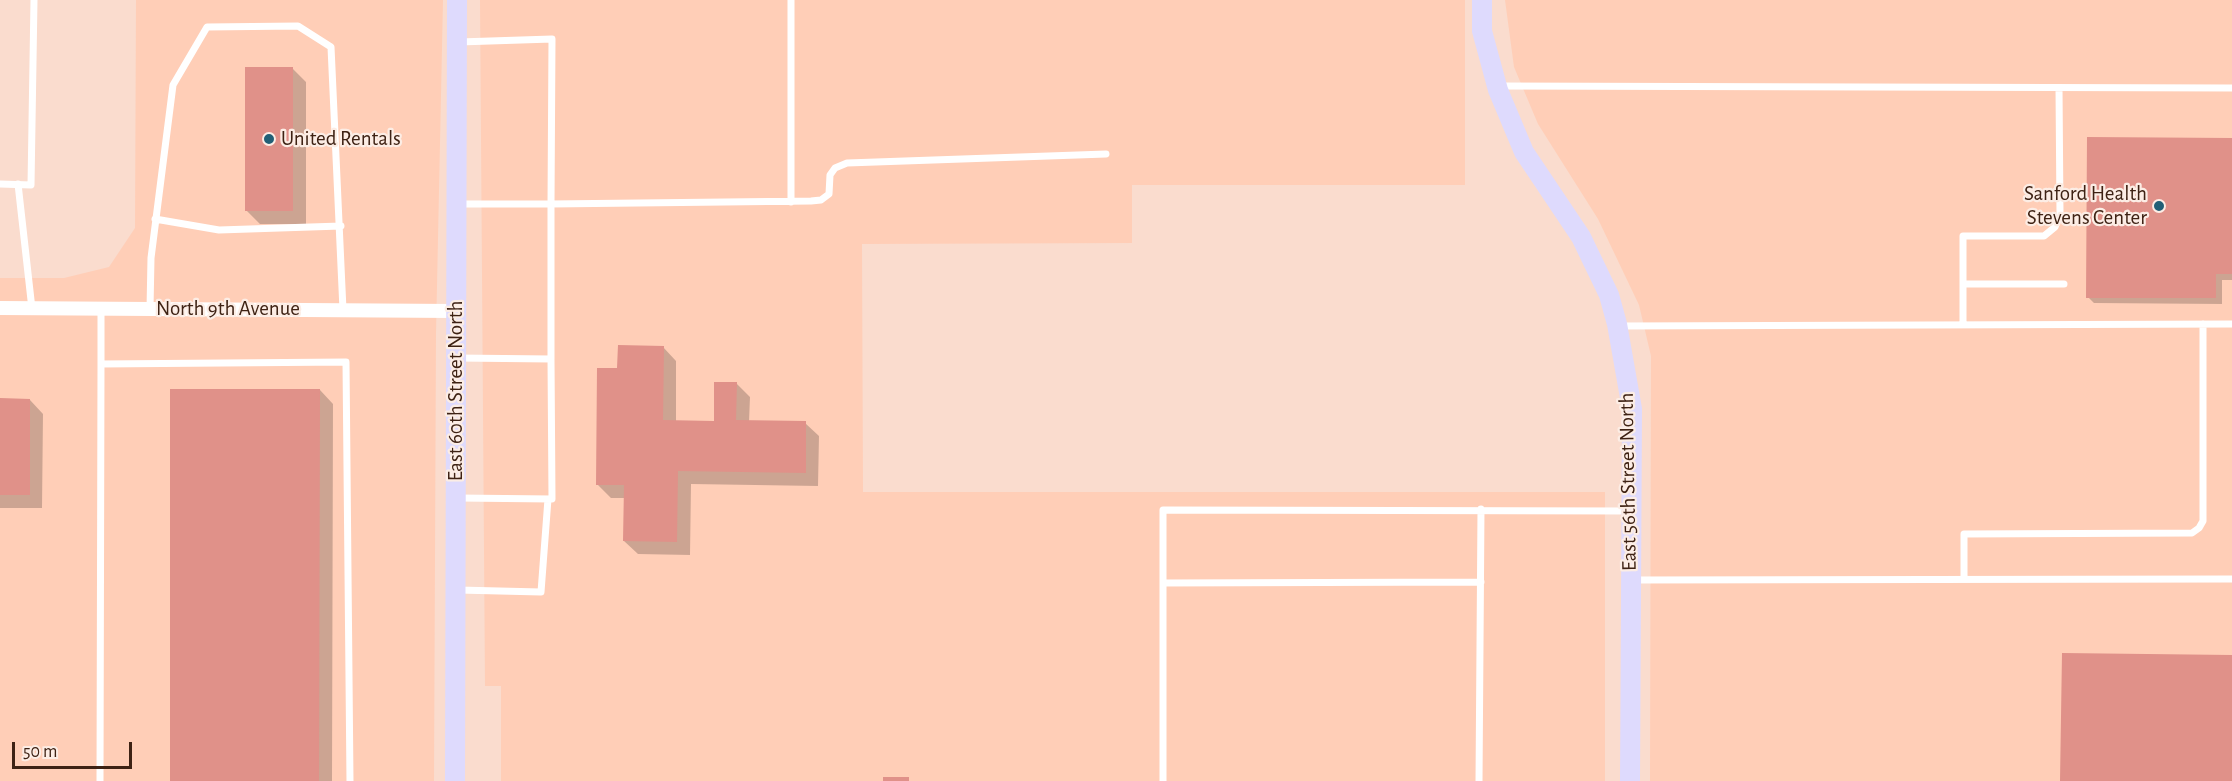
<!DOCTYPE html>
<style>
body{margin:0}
#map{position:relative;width:2232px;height:781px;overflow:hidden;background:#fadcce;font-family:"Alegreya Sans",sans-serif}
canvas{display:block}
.scale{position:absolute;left:12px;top:742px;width:120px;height:27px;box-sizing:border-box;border:3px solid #3e2214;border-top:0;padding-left:8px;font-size:18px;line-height:21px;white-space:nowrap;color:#3e2214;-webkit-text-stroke:4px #fcede5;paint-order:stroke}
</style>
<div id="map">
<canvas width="2232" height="781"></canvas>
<div class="scale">50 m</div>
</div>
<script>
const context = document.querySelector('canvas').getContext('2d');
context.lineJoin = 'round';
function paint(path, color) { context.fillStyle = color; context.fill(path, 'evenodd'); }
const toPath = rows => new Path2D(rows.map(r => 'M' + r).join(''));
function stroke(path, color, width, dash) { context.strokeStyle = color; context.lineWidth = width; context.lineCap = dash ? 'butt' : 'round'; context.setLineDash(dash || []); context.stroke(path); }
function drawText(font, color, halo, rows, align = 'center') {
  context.font = font + ' "Alegreya Sans",sans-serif'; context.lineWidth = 4.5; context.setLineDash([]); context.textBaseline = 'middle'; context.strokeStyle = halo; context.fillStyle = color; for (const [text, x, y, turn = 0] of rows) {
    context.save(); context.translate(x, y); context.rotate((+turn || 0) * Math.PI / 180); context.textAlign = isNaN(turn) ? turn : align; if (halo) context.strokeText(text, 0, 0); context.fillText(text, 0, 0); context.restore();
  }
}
paint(toPath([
 [136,0,443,0,436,333,434,781,0,781,0,278,64,278,109,267,135,228],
 [480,0,1465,0,1465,185,1132,185,1132,243,862,244,863,492,1605,492,1605,781,501,781,501,686,485,686],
 [1505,0,2232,0,2232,781,1650,781,1651,356,1639,305,1598,219,1538,124,1514,67]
]), '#ffceb7');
paint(toPath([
 [293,69,306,82,306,224,260,224,246,210],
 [2232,140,2232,280,2222,280,2222,304,2094,303,2088,297],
 [663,347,676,361,676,422,715,422,736,383,750,397,749,422,805,423,819,436,818,486,691,484,690,555,638,554,624,541,625,498,611,498,597,484,619,369],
 [320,390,333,404,332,781,172,781],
 [0,400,30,400,43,414,42,508,0,508]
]), '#0003');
paint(toPath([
 [245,67,293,67,293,211,245,211],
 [2087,137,2232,138,2232,274,2216,274,2216,298,2086,298],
 [618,345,664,346,663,420,714,421,714,382,737,382,736,420,806,421,806,473,678,471,677,542,623,541,624,485,596,485,597,368,617,368],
 [170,389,320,389,319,781,170,781],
 [0,398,30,399,30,495,0,495],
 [2062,653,2232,655,2232,781,2060,781],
 [883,777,909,777,909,781,883,781]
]), '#e09189');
stroke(toPath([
 [791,0,791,202],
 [459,42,552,39,551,204,811,201,821,200,829,194,830,175,835,168,847,163,1106,154],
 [1500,86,2232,88],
 [0,184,31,185,34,0],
 [18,184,32,309],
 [459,204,551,204,551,359],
 [155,219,219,230,341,226],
 [1963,284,2064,284],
 [150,309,151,258,173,85,207,27,298,26,331,47,343,310],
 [1963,324,1963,236,2044,236,2055,227,2060,214,2059,88],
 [1620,326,2232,324],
 [457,358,551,359,552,499,458,498],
 [101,364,101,309],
 [1964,579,1964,534,2192,533,2199,528,2203,521,2203,324],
 [1632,580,2232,579],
 [1163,583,1481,582],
 [458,590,541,592,548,499],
 [100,781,101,364,346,362,350,781],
 [1163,781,1163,510,1630,511],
 [1479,781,1481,509]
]), '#fff', 7);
stroke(toPath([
 [0,308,456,311]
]), '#fff', 14);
stroke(toPath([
 [1482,0,1482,31,1498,90,1524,152,1581,237,1609,295,1617,324,1632,409,1630,781],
 [455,781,457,0]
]), '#dedafd', 20);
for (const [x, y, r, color] of [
 [269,139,6,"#225f76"],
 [2159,206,6,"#225f76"]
]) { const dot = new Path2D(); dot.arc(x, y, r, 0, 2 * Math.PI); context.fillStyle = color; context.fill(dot); stroke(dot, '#fcede5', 2); }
drawText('21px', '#3e2214', '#fcede5', [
 ["United Rentals",281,139],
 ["Sanford Health",2147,194,"right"],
 ["Stevens Center",2147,218,"right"]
], 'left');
drawText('21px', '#3e2214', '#fcede5', [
 ["North 9th Avenue",228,309],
 ["East 60th Street North",456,391,-90],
 ["East 56th Street North",1628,482,-91]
]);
</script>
